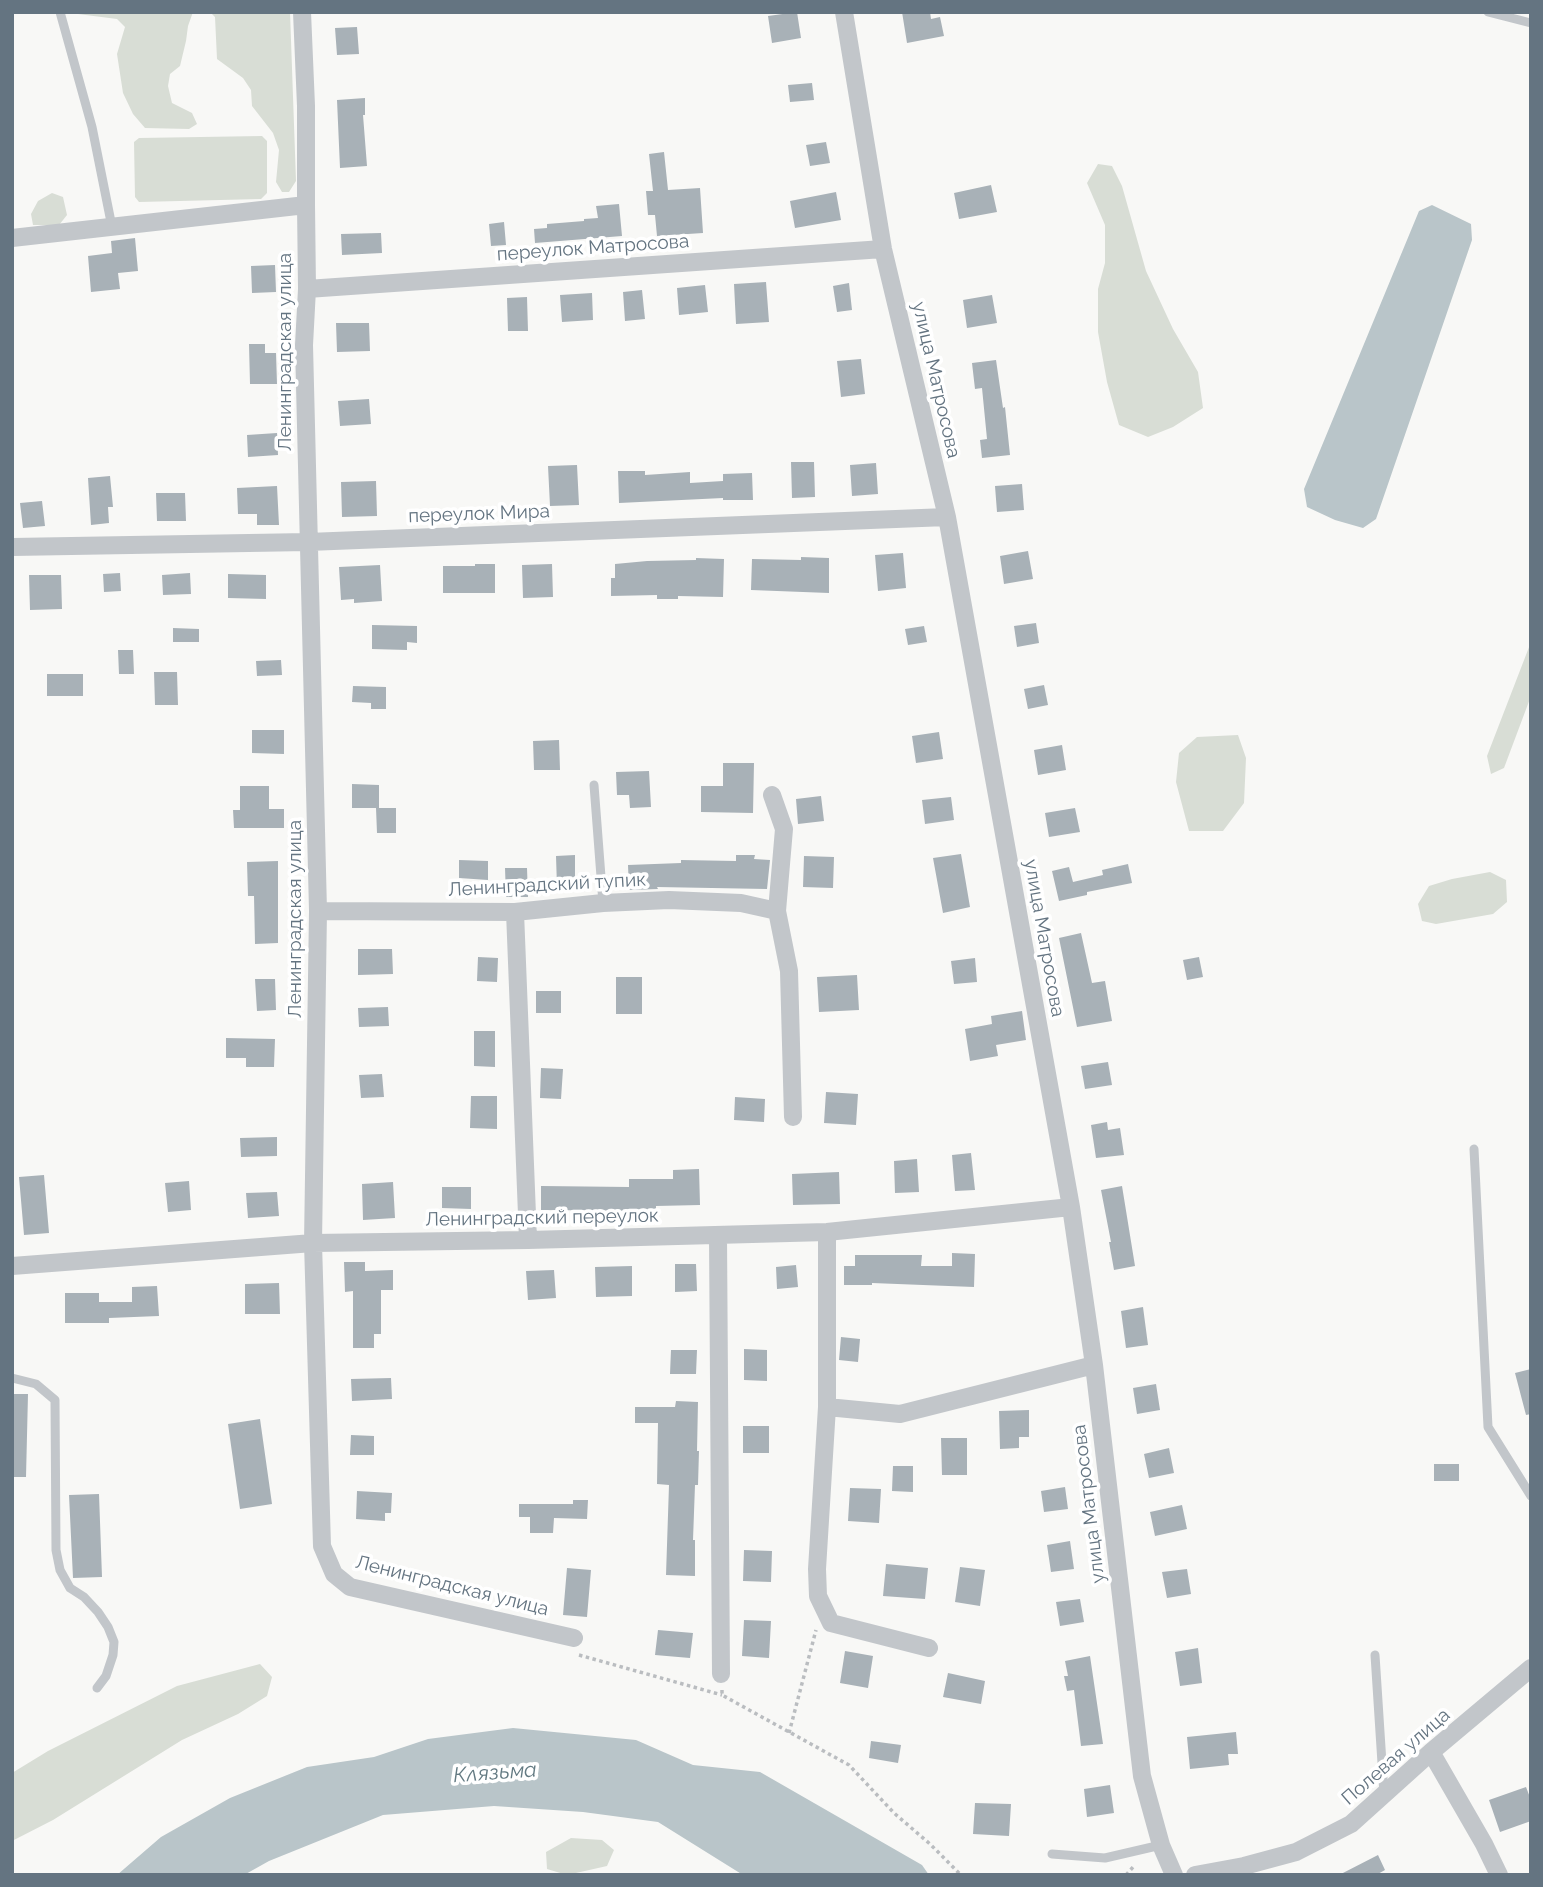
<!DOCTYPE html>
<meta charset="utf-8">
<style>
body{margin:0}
#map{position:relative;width:1543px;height:1887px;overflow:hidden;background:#f8f8f6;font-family:Raleway,sans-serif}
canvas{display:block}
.frame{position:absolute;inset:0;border:14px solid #647481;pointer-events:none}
</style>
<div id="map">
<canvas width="1543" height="1887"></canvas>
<div class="frame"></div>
</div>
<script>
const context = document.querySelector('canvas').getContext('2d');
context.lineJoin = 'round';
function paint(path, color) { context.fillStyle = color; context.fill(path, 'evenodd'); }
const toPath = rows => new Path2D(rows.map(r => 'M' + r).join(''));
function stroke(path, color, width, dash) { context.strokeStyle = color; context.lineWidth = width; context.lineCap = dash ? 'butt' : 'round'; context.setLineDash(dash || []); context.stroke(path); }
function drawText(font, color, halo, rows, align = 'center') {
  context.font = font + ' Raleway,sans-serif'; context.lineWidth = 7; context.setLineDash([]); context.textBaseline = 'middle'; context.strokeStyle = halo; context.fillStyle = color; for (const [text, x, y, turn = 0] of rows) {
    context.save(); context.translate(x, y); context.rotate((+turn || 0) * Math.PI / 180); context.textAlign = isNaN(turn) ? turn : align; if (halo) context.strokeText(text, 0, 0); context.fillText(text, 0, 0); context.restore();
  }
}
paint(toPath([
 [76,12,193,12,188,26,186,41,180,66,170,74,168,86,172,103,192,113,197,124,189,129,145,128,133,114,123,93,117,54,125,27,117,19,78,14],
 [210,12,290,12,296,181,289,192,282,192,276,182,279,150,273,133,252,106,251,90,243,78,217,59,215,17],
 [262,136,267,141,267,193,261,199,139,202,135,197,134,142,139,138],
 [1098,164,1112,166,1122,186,1146,271,1173,329,1198,372,1203,408,1173,427,1148,437,1119,425,1107,382,1098,332,1098,289,1105,263,1105,225,1087,183],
 [52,193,63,197,67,215,59,225,33,225,31,214,38,201],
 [1531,642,1531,696,1504,768,1491,774,1487,756],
 [1238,735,1246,758,1244,803,1223,831,1189,831,1176,782,1179,753,1197,737],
 [1490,872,1506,880,1507,902,1493,914,1436,924,1422,921,1418,904,1429,886,1452,879],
 [260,1664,272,1677,267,1696,238,1714,182,1740,53,1820,12,1841,12,1773,48,1751,177,1686],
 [571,1838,602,1840,614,1850,607,1866,567,1875,547,1869,546,1852]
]), '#d8ddd5');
paint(toPath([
 [1432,205,1471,224,1472,240,1376,519,1363,528,1335,520,1307,507,1304,489,1419,211],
 [513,1728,636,1740,693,1765,760,1772,922,1865,929,1875,743,1875,658,1822,583,1812,494,1806,383,1815,269,1861,244,1875,117,1875,161,1837,230,1798,307,1767,374,1757,428,1739]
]), '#b9c5c9');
paint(toPath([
 [797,12,801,38,772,43,768,16],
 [902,12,930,12,931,19,940,17,944,36,907,43],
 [357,27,359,54,337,55,335,28],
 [812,83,814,100,790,102,788,85],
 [365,98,365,115,363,115,367,166,340,168,337,100],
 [826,142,830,163,810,166,806,145],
 [664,152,668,190,700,188,703,233,657,236,655,215,648,215,646,191,653,191,649,154],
 [991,185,997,212,959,219,954,193],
 [836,192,841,220,795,228,790,201],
 [619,204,622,236,535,243,534,229,547,228,547,224,584,221,584,219,598,218,596,206],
 [504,222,506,245,491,246,489,224],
 [381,233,382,253,342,255,341,234],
 [135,238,138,271,118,273,120,289,91,292,88,256,112,253,111,241],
 [275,265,276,292,252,293,251,266],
 [766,282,769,322,736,324,734,284],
 [849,283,852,310,837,312,833,286],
 [705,285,708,312,679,315,677,288],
 [642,290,645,319,625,321,623,292],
 [592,293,593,320,562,322,560,295],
 [992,295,997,323,967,328,963,300],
 [527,297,528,331,508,331,507,298],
 [336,323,369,323,370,351,337,352],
 [249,344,265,344,265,353,276,353,277,384,250,384],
 [861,359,865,394,841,397,837,361],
 [996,360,1003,408,1005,407,1010,455,982,458,980,440,987,439,982,388,975,389,972,363],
 [369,399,371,424,340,426,338,401],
 [277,433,278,455,248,457,247,435],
 [791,462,814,462,815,497,792,498],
 [876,463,878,494,852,496,850,465],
 [577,465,579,505,550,506,548,466],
 [618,471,645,471,645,475,690,472,690,483,723,481,723,474,752,473,753,500,723,500,723,498,619,503],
 [110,476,113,507,108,507,109,523,91,525,88,478],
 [376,481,377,516,342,517,341,482],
 [1022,484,1024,510,997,512,995,486],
 [277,486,279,525,257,525,257,514,238,514,237,488],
 [156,493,185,493,186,521,157,521],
 [42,501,45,526,23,528,20,503],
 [1028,551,1033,579,1004,584,1000,556],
 [903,553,906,588,878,591,875,555],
 [801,557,829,558,829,593,751,590,752,559,801,560],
 [696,558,724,559,723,597,678,596,678,599,657,599,657,595,611,596,611,578,615,578,615,564,647,561,696,560],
 [475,564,495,564,495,593,443,593,443,566,475,566],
 [552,564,553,597,523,598,522,565],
 [380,565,382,601,354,603,354,599,341,600,339,567],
 [120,573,121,591,104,592,103,574],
 [190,573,191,594,163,595,162,575],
 [228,574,266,575,266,599,228,598],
 [29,575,61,575,62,609,30,610],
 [1036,623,1039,643,1017,647,1014,626],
 [372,625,417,626,417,643,407,642,407,650,372,649],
 [924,626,927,642,908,645,905,629],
 [173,628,199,629,199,642,173,642],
 [118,650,133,650,134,674,119,674],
 [281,660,282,675,257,676,256,661],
 [154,672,177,672,178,705,155,705],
 [47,674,83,674,83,696,47,696],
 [1044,685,1048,705,1028,709,1024,689],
 [353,686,386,687,386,709,371,709,371,703,352,702],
 [252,730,284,730,284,754,252,753],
 [939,732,943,759,916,763,912,736],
 [559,740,560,770,534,770,533,741],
 [1062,745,1066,770,1038,775,1034,750],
 [723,763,754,763,753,813,701,812,701,786,723,786],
 [649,771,651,807,630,808,629,795,617,795,616,772],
 [352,784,379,785,379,808,352,808],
 [240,786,269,786,269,809,284,809,284,828,234,828,233,810,240,810],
 [821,796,824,821,798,824,796,799],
 [951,797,954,820,925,824,922,800],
 [376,808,396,808,396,833,377,833],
 [1075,808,1080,832,1049,837,1045,813],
 [961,854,970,907,943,913,933,858],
 [575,855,575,887,557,887,556,856],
 [736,855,755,855,754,859,770,860,767,889,657,887,658,889,629,890,628,865,681,863,681,860,736,861],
 [804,856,834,857,833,888,803,887],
 [459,860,488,861,488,880,459,878],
 [278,861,278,943,255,944,254,896,248,896,247,862],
 [1128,864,1132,883,1087,892,1087,895,1059,901,1052,871,1069,867,1073,882,1103,875,1102,870],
 [505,868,527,868,528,897,506,897],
 [1081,933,1092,983,1105,981,1112,1021,1077,1027,1059,938],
 [358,949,392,949,393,974,358,975],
 [478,957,498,958,497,982,477,981],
 [1199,957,1203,977,1187,980,1183,960],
 [975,958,977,982,954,984,951,961],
 [857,975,859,1010,819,1012,817,977],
 [616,977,642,977,642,1014,616,1014],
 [255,979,275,979,276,1010,257,1011],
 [536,991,561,991,561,1013,536,1013],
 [388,1007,389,1026,359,1027,358,1008],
 [1022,1011,1026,1040,996,1045,998,1056,970,1061,965,1029,992,1024,991,1016],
 [474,1031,495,1031,495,1067,474,1066],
 [226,1038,275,1039,274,1067,246,1067,246,1058,226,1058],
 [1108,1062,1112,1085,1085,1089,1081,1066],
 [541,1068,563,1069,561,1099,540,1098],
 [382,1074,384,1097,361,1098,359,1075],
 [826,1092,858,1094,856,1125,824,1123],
 [471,1096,497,1096,497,1129,470,1128],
 [735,1097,765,1099,764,1122,734,1120],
 [1107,1122,1108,1130,1120,1128,1124,1155,1096,1158,1091,1125],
 [277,1137,277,1156,241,1157,240,1138],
 [971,1153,975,1190,955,1191,952,1155],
 [917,1159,919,1192,895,1193,894,1161],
 [699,1169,700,1205,656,1206,656,1211,541,1210,541,1186,629,1187,629,1179,673,1179,673,1170],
 [839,1172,840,1204,793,1205,792,1174],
 [44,1175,49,1233,24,1235,19,1177],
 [189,1181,191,1210,168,1212,165,1183],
 [393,1182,395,1218,363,1220,362,1184],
 [1122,1186,1135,1266,1114,1270,1109,1242,1111,1242,1101,1190],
 [442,1187,471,1187,471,1209,442,1208],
 [277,1192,279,1216,248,1218,246,1193],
 [952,1253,975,1254,974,1287,872,1283,872,1285,844,1285,844,1266,855,1266,855,1255,922,1255,921,1266,952,1266],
 [344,1262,365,1262,365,1271,393,1270,393,1290,381,1290,381,1334,374,1334,374,1348,353,1348,353,1291,345,1292],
 [675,1264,696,1264,697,1291,675,1292],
 [796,1265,798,1287,777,1289,776,1267],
 [632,1266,632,1296,596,1297,595,1267],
 [554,1270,556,1298,528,1300,526,1271],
 [279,1283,280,1314,245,1314,245,1284],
 [157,1286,159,1316,109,1318,109,1323,65,1323,65,1293,99,1293,99,1302,132,1302,132,1287],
 [1143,1307,1148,1345,1126,1348,1121,1311],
 [841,1337,860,1339,858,1362,839,1360],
 [744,1349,767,1350,767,1381,744,1380],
 [671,1350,697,1350,696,1374,670,1374],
 [1531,1369,1531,1414,1526,1415,1515,1373],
 [391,1378,392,1399,352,1401,351,1379],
 [1156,1384,1160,1410,1137,1414,1133,1388],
 [12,1394,28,1394,26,1477,12,1477],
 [676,1401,698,1402,697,1451,699,1451,698,1485,695,1485,693,1540,695,1540,695,1576,666,1575,669,1485,657,1484,658,1423,635,1423,635,1407,675,1407],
 [1029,1410,1029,1437,1019,1437,1019,1448,1000,1449,999,1411],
 [260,1419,272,1504,240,1509,228,1424],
 [743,1426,769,1426,769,1453,743,1453],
 [351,1435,374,1436,374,1455,350,1455],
 [941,1438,967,1438,967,1475,942,1475],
 [1169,1448,1174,1473,1149,1478,1144,1454],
 [1434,1464,1459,1464,1459,1481,1434,1481],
 [893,1466,913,1466,913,1492,892,1491],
 [1065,1487,1068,1509,1044,1512,1041,1491],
 [850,1488,881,1489,879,1523,848,1521],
 [357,1491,392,1493,391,1513,385,1513,385,1521,356,1519],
 [99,1494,102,1577,73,1578,69,1495],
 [573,1500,588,1500,587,1519,554,1518,553,1533,530,1533,530,1517,519,1517,519,1504,573,1504],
 [1182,1505,1187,1529,1155,1536,1150,1512],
 [1070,1541,1074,1569,1051,1572,1047,1545],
 [744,1550,772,1551,771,1582,743,1581],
 [886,1564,928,1568,925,1599,883,1596],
 [960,1567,985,1570,980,1606,955,1602],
 [567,1568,591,1570,587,1617,563,1615],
 [1187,1569,1191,1594,1167,1598,1162,1572],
 [1080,1599,1084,1622,1060,1626,1056,1602],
 [744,1620,771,1621,769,1658,742,1656],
 [658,1630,693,1633,690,1658,655,1655],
 [1198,1648,1202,1683,1180,1686,1175,1652],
 [845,1651,873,1656,868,1688,840,1683],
 [1090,1656,1103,1744,1081,1746,1074,1690,1067,1691,1064,1676,1068,1676,1065,1661],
 [948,1673,985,1681,981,1704,943,1697],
 [1236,1732,1238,1754,1228,1754,1229,1765,1190,1769,1187,1737],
 [871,1741,901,1745,898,1763,869,1758],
 [1110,1785,1114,1813,1087,1817,1084,1789],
 [1526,1787,1531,1800,1531,1821,1500,1832,1489,1800],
 [975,1803,1011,1804,1009,1836,973,1834],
 [1378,1855,1385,1870,1376,1875,1339,1875]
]), '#a8b1b7');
stroke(toPath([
 [579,1655,722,1695],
 [722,1690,722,1695,849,1765,894,1813,930,1844,961,1875],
 [789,1733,816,1630],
 [1126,1875,1134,1866]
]), '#babdc0', 3.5, [3.5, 3.5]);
stroke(toPath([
 [60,12,92,127,112,227],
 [1488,12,1531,23],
 [594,785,603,903],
 [1474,1149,1488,1427,1531,1496],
 [12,1378,36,1384,55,1400,56,1550,60,1570,70,1588,84,1597,98,1612,108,1627,114,1642,113,1655,106,1676,97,1688],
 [1375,1655,1384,1794],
 [1052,1854,1105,1858,1161,1845]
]), '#c2c6ca', 9);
stroke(toPath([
 [302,12,306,106,306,205,307,289,304,345,318,911,313,1243,322,1546,334,1574,350,1587,574,1638],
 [844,12,883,249,947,517,1071,1207,1094,1365,1142,1776,1161,1845,1174,1875],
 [12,238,306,205],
 [307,289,883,249],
 [12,547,308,542,947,517],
 [772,795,784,829,777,911,789,971,793,1117],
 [318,911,515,912,603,903,669,900,741,903,777,911],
 [515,912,528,1240],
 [827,1232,827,1407,817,1569,818,1596,831,1623,929,1648],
 [718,1236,721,1674],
 [12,1266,313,1243,528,1240,827,1232,1071,1207],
 [827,1407,900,1414,1094,1365],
 [1431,1752,1484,1844,1499,1875],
 [1195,1875,1244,1866,1296,1852,1351,1824,1431,1752,1531,1668]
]), '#c2c6ca', 18);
drawText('19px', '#647481', '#fff', [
 ["переулок Матросова",593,248,-4],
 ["Ленинградская улица",285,352,-90],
 ["улица Матросова",936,380,77],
 ["переулок Мира",479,514,-2],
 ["Ленинградский тупик",547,885,-3],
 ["Ленинградская улица",295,919,-90],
 ["улица Матросова",1044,938,80],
 ["Ленинградский переулок",542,1218,-1],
 ["улица Матросова",1089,1504,-97],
 ["Ленинградская улица",452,1586,14],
 ["Полевая улица",1396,1757,-41]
]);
drawText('italic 21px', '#637a82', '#fff', [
 ["Клязьма",495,1773,-4]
]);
</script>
